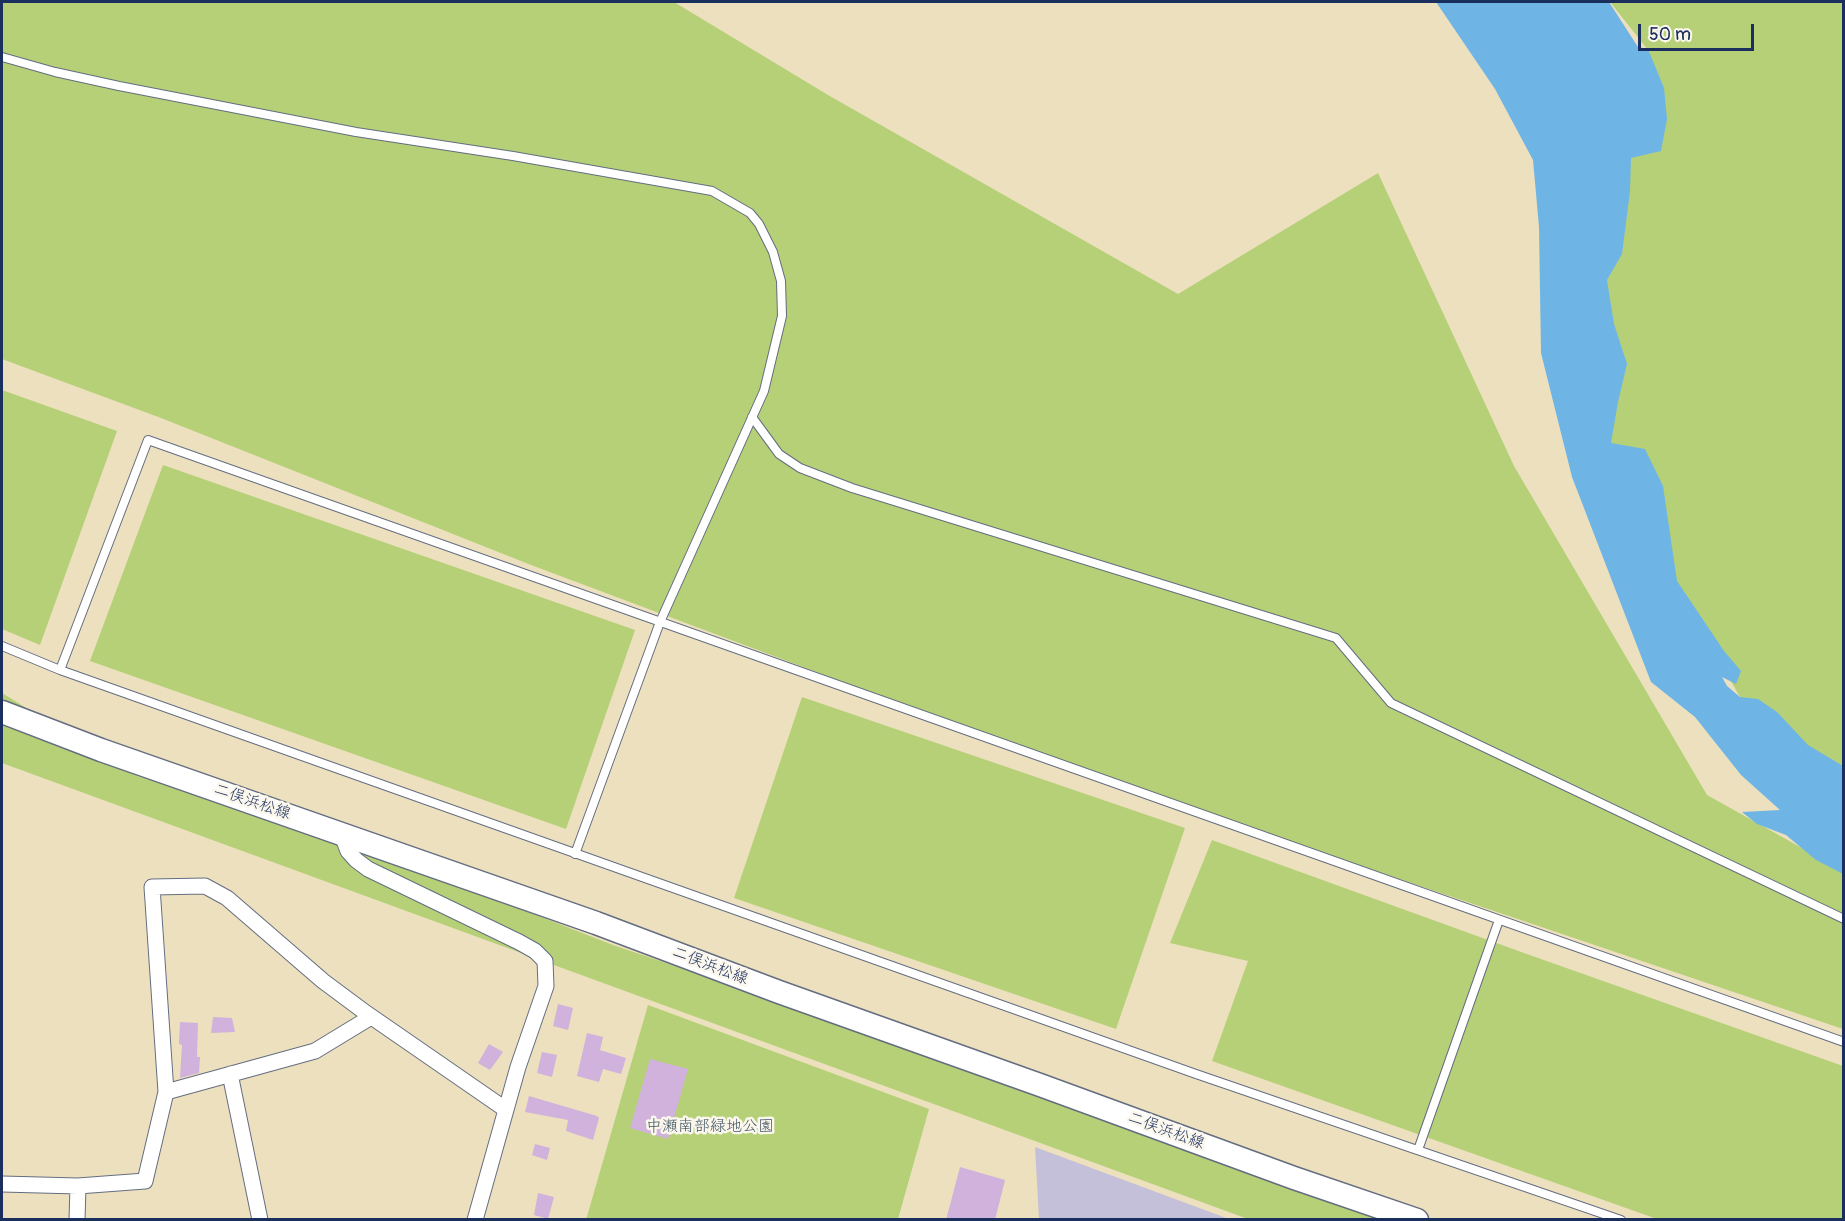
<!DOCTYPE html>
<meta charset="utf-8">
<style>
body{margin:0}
#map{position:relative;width:1845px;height:1221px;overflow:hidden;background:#ede0be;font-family:Pangolin,sans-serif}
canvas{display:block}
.frame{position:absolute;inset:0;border:3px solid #1b2f5e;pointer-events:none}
.scale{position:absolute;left:1638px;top:24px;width:116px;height:27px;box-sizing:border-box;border:3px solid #1b2f5e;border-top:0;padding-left:8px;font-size:18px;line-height:21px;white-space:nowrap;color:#1b2f5e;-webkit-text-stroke:4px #fbf7ec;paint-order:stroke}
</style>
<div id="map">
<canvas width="1845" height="1221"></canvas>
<div class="frame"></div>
<div class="scale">50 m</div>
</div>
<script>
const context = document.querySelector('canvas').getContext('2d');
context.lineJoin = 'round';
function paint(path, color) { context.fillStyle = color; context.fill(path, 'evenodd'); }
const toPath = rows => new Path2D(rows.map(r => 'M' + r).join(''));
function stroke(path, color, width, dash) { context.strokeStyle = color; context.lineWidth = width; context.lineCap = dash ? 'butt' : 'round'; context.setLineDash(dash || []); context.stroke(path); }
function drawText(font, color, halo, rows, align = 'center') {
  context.font = font + ' Pangolin,"Klee One",sans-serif'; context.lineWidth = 5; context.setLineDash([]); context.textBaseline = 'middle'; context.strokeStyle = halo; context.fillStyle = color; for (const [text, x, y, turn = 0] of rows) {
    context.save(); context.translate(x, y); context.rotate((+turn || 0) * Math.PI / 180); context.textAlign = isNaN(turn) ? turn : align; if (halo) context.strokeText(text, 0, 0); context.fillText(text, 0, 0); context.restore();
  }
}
paint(toPath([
 [1035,1147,1229,1219,1039,1219]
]), '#c5c0da');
paint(toPath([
 [2,2,674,2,828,95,1178,294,1378,173,1514,466,1707,795,1843,871,1843,1029,1086,773,531,565,161,418,2,359],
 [1610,2,1843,2,1843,782,1740,697,1604,460,1600,217,1648,50],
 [2,390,117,431,40,645,2,629],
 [163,465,635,630,566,829,90,661],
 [2,693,137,776,372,851,613,945,746,990,1378,1219,1248,1219,2,763],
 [802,697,1185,828,1116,1029,734,898],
 [1212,840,1524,953,1843,1066,1843,1219,1657,1219,1212,1061,1248,961,1170,943],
 [648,1005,929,1109,898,1219,586,1220]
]), '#b5d077');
paint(toPath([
 [1436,2,1609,2,1638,47,1648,49,1664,88,1667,119,1661,151,1631,158,1630,191,1622,254,1607,280,1614,324,1627,364,1618,402,1611,443,1645,449,1663,486,1677,581,1724,651,1741,671,1736,684,1722,677,1727,686,1740,697,1758,699,1777,712,1808,745,1843,766,1843,874,1816,860,1786,835,1757,824,1742,812,1780,810,1741,775,1695,717,1651,682,1572,477,1541,353,1539,227,1533,160,1495,89]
]), '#6eb5e5');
paint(toPath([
 [558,1004,573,1008,568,1030,553,1026],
 [213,1017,232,1018,235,1032,211,1033],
 [180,1022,198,1023,197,1057,200,1057,199,1073,180,1078,182,1045,179,1044],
 [587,1033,603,1037,600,1050,626,1058,621,1074,603,1069,599,1082,577,1076],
 [489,1044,503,1052,490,1070,478,1063],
 [542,1052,557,1055,552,1077,537,1073],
 [650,1059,688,1069,668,1139,630,1128],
 [529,1096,597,1116,599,1118,593,1140,566,1131,568,1120,525,1112],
 [535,1144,550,1148,547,1160,532,1155],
 [960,1167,1005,1180,995,1220,946,1220],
 [538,1193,554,1197,548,1219,534,1215]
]), '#d0b2dc');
const lane = toPath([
 [2,57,55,72,119,86,356,132,513,156,712,191,750,213,759,224,773,252,781,281,782,316,764,391,660,622,575,854],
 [752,417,779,454,800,468,852,488,1336,638,1391,703,1844,919],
 [2,646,60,670,1196,1074,1621,1220],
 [60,670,148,440,1844,1042],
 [1418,1150,1499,920]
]);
const street = toPath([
 [341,833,348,851,356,860,368,869,519,942,535,951,545,961,546,986,518,1067,475,1220],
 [230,1074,260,1220],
 [166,1092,315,1051,371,1017],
 [2,1184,78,1186,145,1181,166,1092,152,887,205,886,227,898,323,981,366,1013,505,1109],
 [77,1220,78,1186]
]);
const secondary = toPath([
 [2,712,101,750,596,923,779,992,1040,1085,1294,1178,1417,1220]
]);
stroke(lane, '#646d80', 10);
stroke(street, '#646d80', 17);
stroke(secondary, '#646d80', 25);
stroke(lane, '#fff', 8);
stroke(street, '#fff', 15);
stroke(secondary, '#fff', 22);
drawText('16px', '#1b2f5e', '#fbf7ec', [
 ["二俣浜松線",252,802,19],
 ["二俣浜松線",710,966,21],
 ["二俣浜松線",1166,1131,20]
]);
drawText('16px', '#425764', '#fbf7ec', [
 ["中瀬南部緑地公園",710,1127]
]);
</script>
